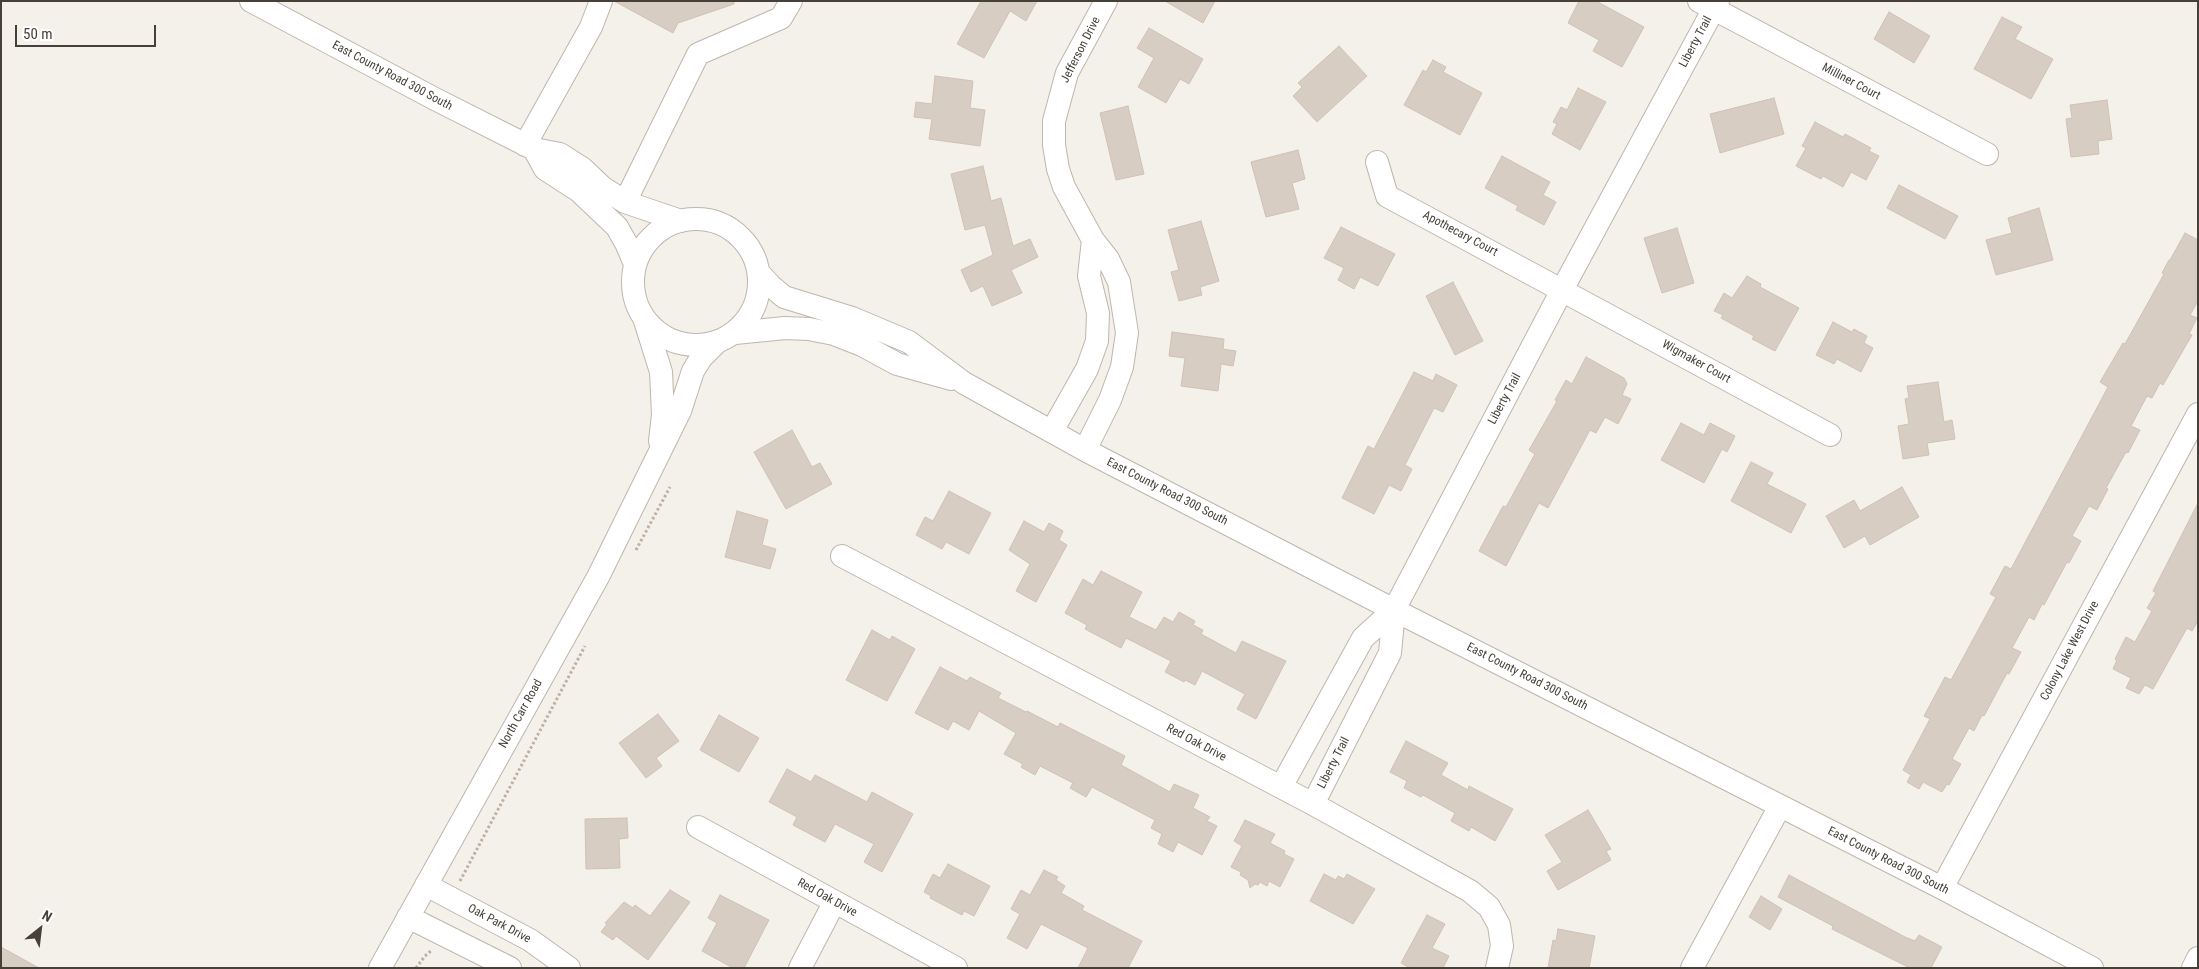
<!DOCTYPE html>
<style>
body{margin:0}
#map{position:relative;width:2199px;height:969px;overflow:hidden;background:#f4f0ea;font-family:"Roboto Condensed",sans-serif}
canvas{display:block}
.frame{position:absolute;inset:0;border:2px solid #474039;pointer-events:none}
.north{position:absolute;left:15px;top:904px;width:50px;height:50px;-webkit-text-stroke:4px #fff;paint-order:stroke;rotate:29deg;font-size:14px;font-weight:700;line-height:20px;text-align:center;color:#474039}
.north::after{content:'';display:block;margin:auto;width:18px;height:22px;background:#474039;clip-path:polygon(50% 0,100% 100%,50% 72%,0 100%)}
.scale{position:absolute;left:15px;top:25px;width:141px;height:22px;box-sizing:border-box;border:2px solid #474039;border-top:0;padding-left:6px;font-size:15px;line-height:18px;white-space:nowrap;color:#474039;-webkit-text-stroke:4px #fff;paint-order:stroke}
</style>
<div id="map">
<canvas width="2199" height="969"></canvas>
<div class="frame"></div>
<div class="north">N</div>
<div class="scale">50 m</div>
</div>
<script>
const context = document.querySelector('canvas').getContext('2d');
context.lineJoin = 'round';
function paint(path, color) { context.fillStyle = color; context.fill(path, 'evenodd'); }
const toPath = rows => new Path2D(rows.map(r => 'M' + r).join(''));
function stroke(path, color, width, dash) { context.strokeStyle = color; context.lineWidth = width; context.lineCap = dash ? 'butt' : 'round'; context.setLineDash(dash || []); context.stroke(path); }
function drawText(font, color, halo, rows, align = 'center') {
  context.font = font + ' "Roboto Condensed",sans-serif'; context.lineWidth = 4; context.setLineDash([]); context.textBaseline = 'middle'; context.strokeStyle = halo; context.fillStyle = color; for (const [text, x, y, turn = 0] of rows) {
    context.save(); context.translate(x, y); context.rotate((+turn || 0) * Math.PI / 180); context.textAlign = isNaN(turn) ? turn : align; if (halo) context.strokeText(text, 0, 0); context.fillText(text, 0, 0); context.restore();
  }
}
const building = toPath([
 [614,1,734,1,734,4,678,23,673,33,614,1],
 [981,1,1037,1,1026,21,1010,11,984,58,957,44,981,1],
 [1165,1,1215,1,1203,23,1165,1],
 [1579,1,1596,1,1644,27,1622,67,1593,51,1599,40,1568,23,1579,1],
 [1889,12,1930,36,1914,63,1874,39,1889,12],
 [2002,17,2022,27,2015,39,2053,59,2031,99,1974,69,2002,17],
 [1149,28,1203,59,1189,84,1180,79,1166,103,1138,87,1154,58,1137,48,1149,28],
 [1339,46,1367,76,1317,122,1293,96,1302,87,1298,83,1339,46],
 [1433,60,1446,67,1443,72,1482,93,1460,135,1404,105,1423,70,1426,72,1433,60],
 [935,76,973,81,970,108,985,110,980,146,929,139,932,119,914,117,916,102,932,104,935,76],
 [1578,88,1606,102,1580,150,1552,134,1557,124,1553,122,1561,107,1567,110,1578,88],
 [1774,98,1784,134,1720,153,1710,114,1774,98],
 [2107,100,2112,139,2098,141,2099,154,2071,157,2066,119,2072,118,2070,105,2107,100],
 [1128,106,1144,174,1116,180,1100,113,1128,106],
 [1815,122,1843,137,1845,134,1871,148,1869,151,1879,156,1866,180,1851,172,1843,187,1823,176,1821,179,1796,166,1806,148,1802,146,1815,122],
 [1298,150,1305,179,1292,183,1299,209,1266,217,1251,162,1298,150],
 [1502,156,1550,182,1543,195,1556,202,1544,225,1516,210,1518,206,1485,188,1502,156],
 [983,166,991,201,1001,198,1013,246,1030,239,1038,257,1011,270,1022,293,992,306,983,286,971,292,961,270,993,255,985,225,965,230,951,174,983,166],
 [1899,185,1958,216,1945,239,1887,208,1899,185],
 [2039,208,2053,260,1996,275,1986,240,2012,233,2008,218,2039,208],
 [1201,221,1219,281,1200,287,1202,295,1179,301,1171,272,1179,270,1168,230,1201,221],
 [1341,227,1395,254,1378,286,1360,277,1354,289,1338,280,1344,268,1324,258,1341,227],
 [1677,228,1694,283,1662,293,1644,238,1677,228],
 [2185,233,2198,240,2198,301,2190,315,2197,318,2189,334,2192,335,2163,385,2160,383,2152,398,2147,396,2131,426,2140,430,2128,453,2126,452,2106,488,2108,489,2097,510,2089,506,2072,536,2081,541,2069,563,2067,562,2044,605,2042,604,2034,620,2029,617,2012,648,2021,652,2009,674,2007,673,1984,716,1982,715,1974,731,1969,728,1952,759,1961,764,1949,785,1947,784,1942,792,1923,782,1919,789,1907,782,1911,775,1903,770,1930,719,1924,716,1945,677,1951,680,1996,597,1990,594,2005,566,2011,569,2108,387,2100,382,2123,343,2125,344,2164,274,2162,273,2169,260,2170,260,2185,233],
 [1747,276,1761,284,1760,287,1799,308,1775,351,1752,339,1754,336,1721,318,1723,315,1714,311,1724,293,1732,298,1747,276],
 [1453,282,1483,341,1455,355,1426,296,1453,282],
 [1833,322,1852,332,1854,329,1867,336,1864,343,1873,348,1861,372,1837,359,1834,364,1816,355,1833,322],
 [1172,332,1224,339,1223,349,1236,351,1233,366,1221,364,1218,391,1181,386,1185,358,1169,356,1172,332],
 [1586,357,1624,378,1627,384,1622,395,1631,399,1618,424,1605,417,1596,433,1590,430,1548,508,1539,503,1506,566,1479,551,1503,506,1506,507,1535,454,1529,450,1557,401,1555,400,1566,380,1572,384,1586,357],
 [1414,372,1433,381,1436,374,1457,385,1443,412,1434,408,1405,465,1412,469,1401,491,1389,485,1374,514,1342,498,1368,446,1374,449,1414,372],
 [1938,382,1944,422,1952,420,1955,439,1927,443,1929,455,1903,459,1898,426,1909,424,1905,399,1909,398,1907,386,1938,382],
 [1681,423,1704,435,1710,423,1735,436,1727,452,1722,449,1704,483,1661,460,1681,423],
 [792,430,812,467,820,463,832,484,786,509,754,452,792,430],
 [1751,462,1773,473,1767,484,1806,504,1791,533,1731,501,1751,462],
 [1902,487,1919,517,1870,545,1865,536,1844,548,1826,516,1854,500,1860,511,1902,487],
 [949,491,991,513,969,554,946,542,942,549,916,535,925,517,933,521,949,491],
 [2198,503,2198,621,2192,631,2187,628,2153,689,2145,685,2139,694,2126,688,2131,678,2113,669,2117,660,2115,659,2126,637,2135,642,2152,611,2147,608,2156,593,2153,591,2198,503],
 [737,511,768,520,762,545,776,549,770,569,725,557,737,511],
 [1024,521,1044,532,1049,523,1063,531,1059,540,1067,545,1036,602,1016,591,1030,564,1009,550,1024,521],
 [1101,571,1142,592,1129,617,1156,630,1164,617,1173,622,1179,612,1195,621,1193,625,1203,630,1201,634,1236,653,1242,641,1286,661,1256,719,1237,709,1245,694,1202,671,1195,685,1185,680,1184,682,1165,672,1171,661,1126,638,1121,648,1085,629,1087,625,1065,613,1083,579,1093,585,1101,571],
 [872,630,890,640,892,636,915,649,887,701,846,680,872,630],
 [940,667,967,681,970,677,1001,693,998,698,1026,712,1027,711,1058,727,1060,723,1125,756,1121,765,1170,792,1174,784,1199,795,1193,808,1210,817,1207,821,1217,826,1202,855,1178,842,1173,852,1158,844,1162,834,1151,828,1155,820,1092,787,1086,797,1070,788,1073,783,1040,766,1035,775,1021,767,1023,764,1004,754,1016,733,979,711,969,730,953,721,948,730,915,713,940,667],
 [658,714,679,741,656,758,662,766,646,778,619,743,658,714],
 [719,715,759,738,739,772,700,750,719,715],
 [1406,741,1448,763,1441,775,1468,790,1469,786,1513,809,1495,841,1471,827,1469,831,1451,821,1455,813,1423,795,1421,797,1404,788,1407,781,1390,772,1406,741],
 [787,769,811,782,815,775,867,802,872,792,913,814,882,872,864,862,874,844,835,824,825,842,793,825,797,817,769,802,787,769],
 [1588,810,1611,849,1606,851,1611,860,1558,890,1547,871,1562,862,1545,835,1588,810],
 [627,818,628,838,619,839,620,868,586,869,585,819,627,818],
 [1245,820,1275,834,1270,843,1285,851,1284,854,1294,859,1280,887,1269,881,1267,886,1260,882,1258,885,1255,884,1250,888,1248,880,1240,875,1241,872,1231,867,1242,846,1234,841,1245,820],
 [948,864,990,886,974,916,964,911,962,915,930,898,931,896,924,892,933,874,940,878,948,864],
 [1044,870,1058,877,1056,880,1065,886,1061,893,1084,906,1082,910,1142,941,1128,968,1078,968,1088,948,1041,924,1027,949,1007,938,1020,914,1011,909,1021,890,1030,895,1044,870],
 [1324,874,1336,880,1338,876,1344,879,1347,874,1375,889,1353,924,1310,901,1324,874],
 [1789,875,1905,937,1915,941,1919,935,1942,947,1931,968,1910,968,1832,929,1833,926,1778,897,1789,875],
 [670,890,690,902,648,960,616,936,613,940,601,932,607,924,605,923,624,902,633,908,635,905,650,916,670,890],
 [720,895,769,920,744,968,733,968,702,951,717,923,708,918,720,895],
 [1761,896,1782,909,1770,930,1749,917,1761,896],
 [1427,915,1445,924,1432,948,1449,956,1443,968,1410,968,1401,963,1427,915],
 [1558,929,1595,936,1589,968,1548,968,1553,940,1556,941,1558,929],
 [1,947,39,968,1,968,1,947]
]);
paint(building, '#d8cdc3');
stroke(building, '#cfc1b4', 1);
const minor = toPath([
 [251,1,435,99,534,149,560,154,582,168,602,187,625,202,681,221],
 [1699,1,1987,154],
 [525,145,591,27,601,1],
 [534,149,545,169,579,191,617,227,626,243,635,264],
 [1377,162,1387,196,1830,435],
 [625,202,698,54,781,18,791,1],
 '633 282a63 63 0 1 1 126 0a63 63 0 1 1-126 0Z',
 [759,273,770,285,784,297,852,318,909,342,964,383,1085,450,1394,610,1942,888,2092,968],
 [645,321,661,372,663,415,660,441],
 [735,333,785,328,809,329,834,334,862,345,897,364,951,379],
 [1052,431,1087,369,1097,341,1098,313,1089,276,1093,240],
 [1085,450,1110,400,1122,367,1127,333,1119,282,1108,259,1093,240,1064,187,1058,169,1054,145,1054,121,1067,73,1106,1],
 [842,556,1313,804,1470,891,1489,907,1499,925,1502,946,1497,968],
 [1281,787,1363,638,1394,610],
 [1313,804,1390,653,1394,610,1562,290,1718,1],
 [698,827,956,968],
 [426,885,530,940,569,968],
 [1942,888,2198,414],
 [408,917,510,968],
 [380,968,598,577,680,411,693,371,701,358,716,343],
 [800,968,834,903],
 [1692,968,1780,806],
 [2193,968,2198,958]
]);
stroke(minor, '#bfb6ad', 24);
stroke(toPath([
 [636,550,670,487],
 [460,881,585,646],
 [416,968,425,956,432,950]
]), '#bfb0a0', 3, [2.5, 2.5]);
stroke(minor, '#fff', 22);
drawText('12px', '#474039', '#fff', [
 ["Liberty Trail",1696,42,-62],
 ["Jefferson Drive",1081,50,-63],
 ["East County Road 300 South",392,76,28],
 ["Milliner Court",1851,82,28],
 ["Apothecary Court",1460,234,28],
 ["Wigmaker Court",1696,362,29],
 ["Liberty Trail",1505,399,-62],
 ["East County Road 300 South",1167,492,27],
 ["Colony Lake West Drive",2070,651,-62],
 ["East County Road 300 South",1527,677,27],
 ["North Carr Road",521,714,-61],
 ["Red Oak Drive",1196,743,28],
 ["Liberty Trail",1334,763,-63],
 ["East County Road 300 South",1888,861,27],
 ["Red Oak Drive",827,898,29],
 ["Oak Park Drive",499,924,28]
]);
</script>
